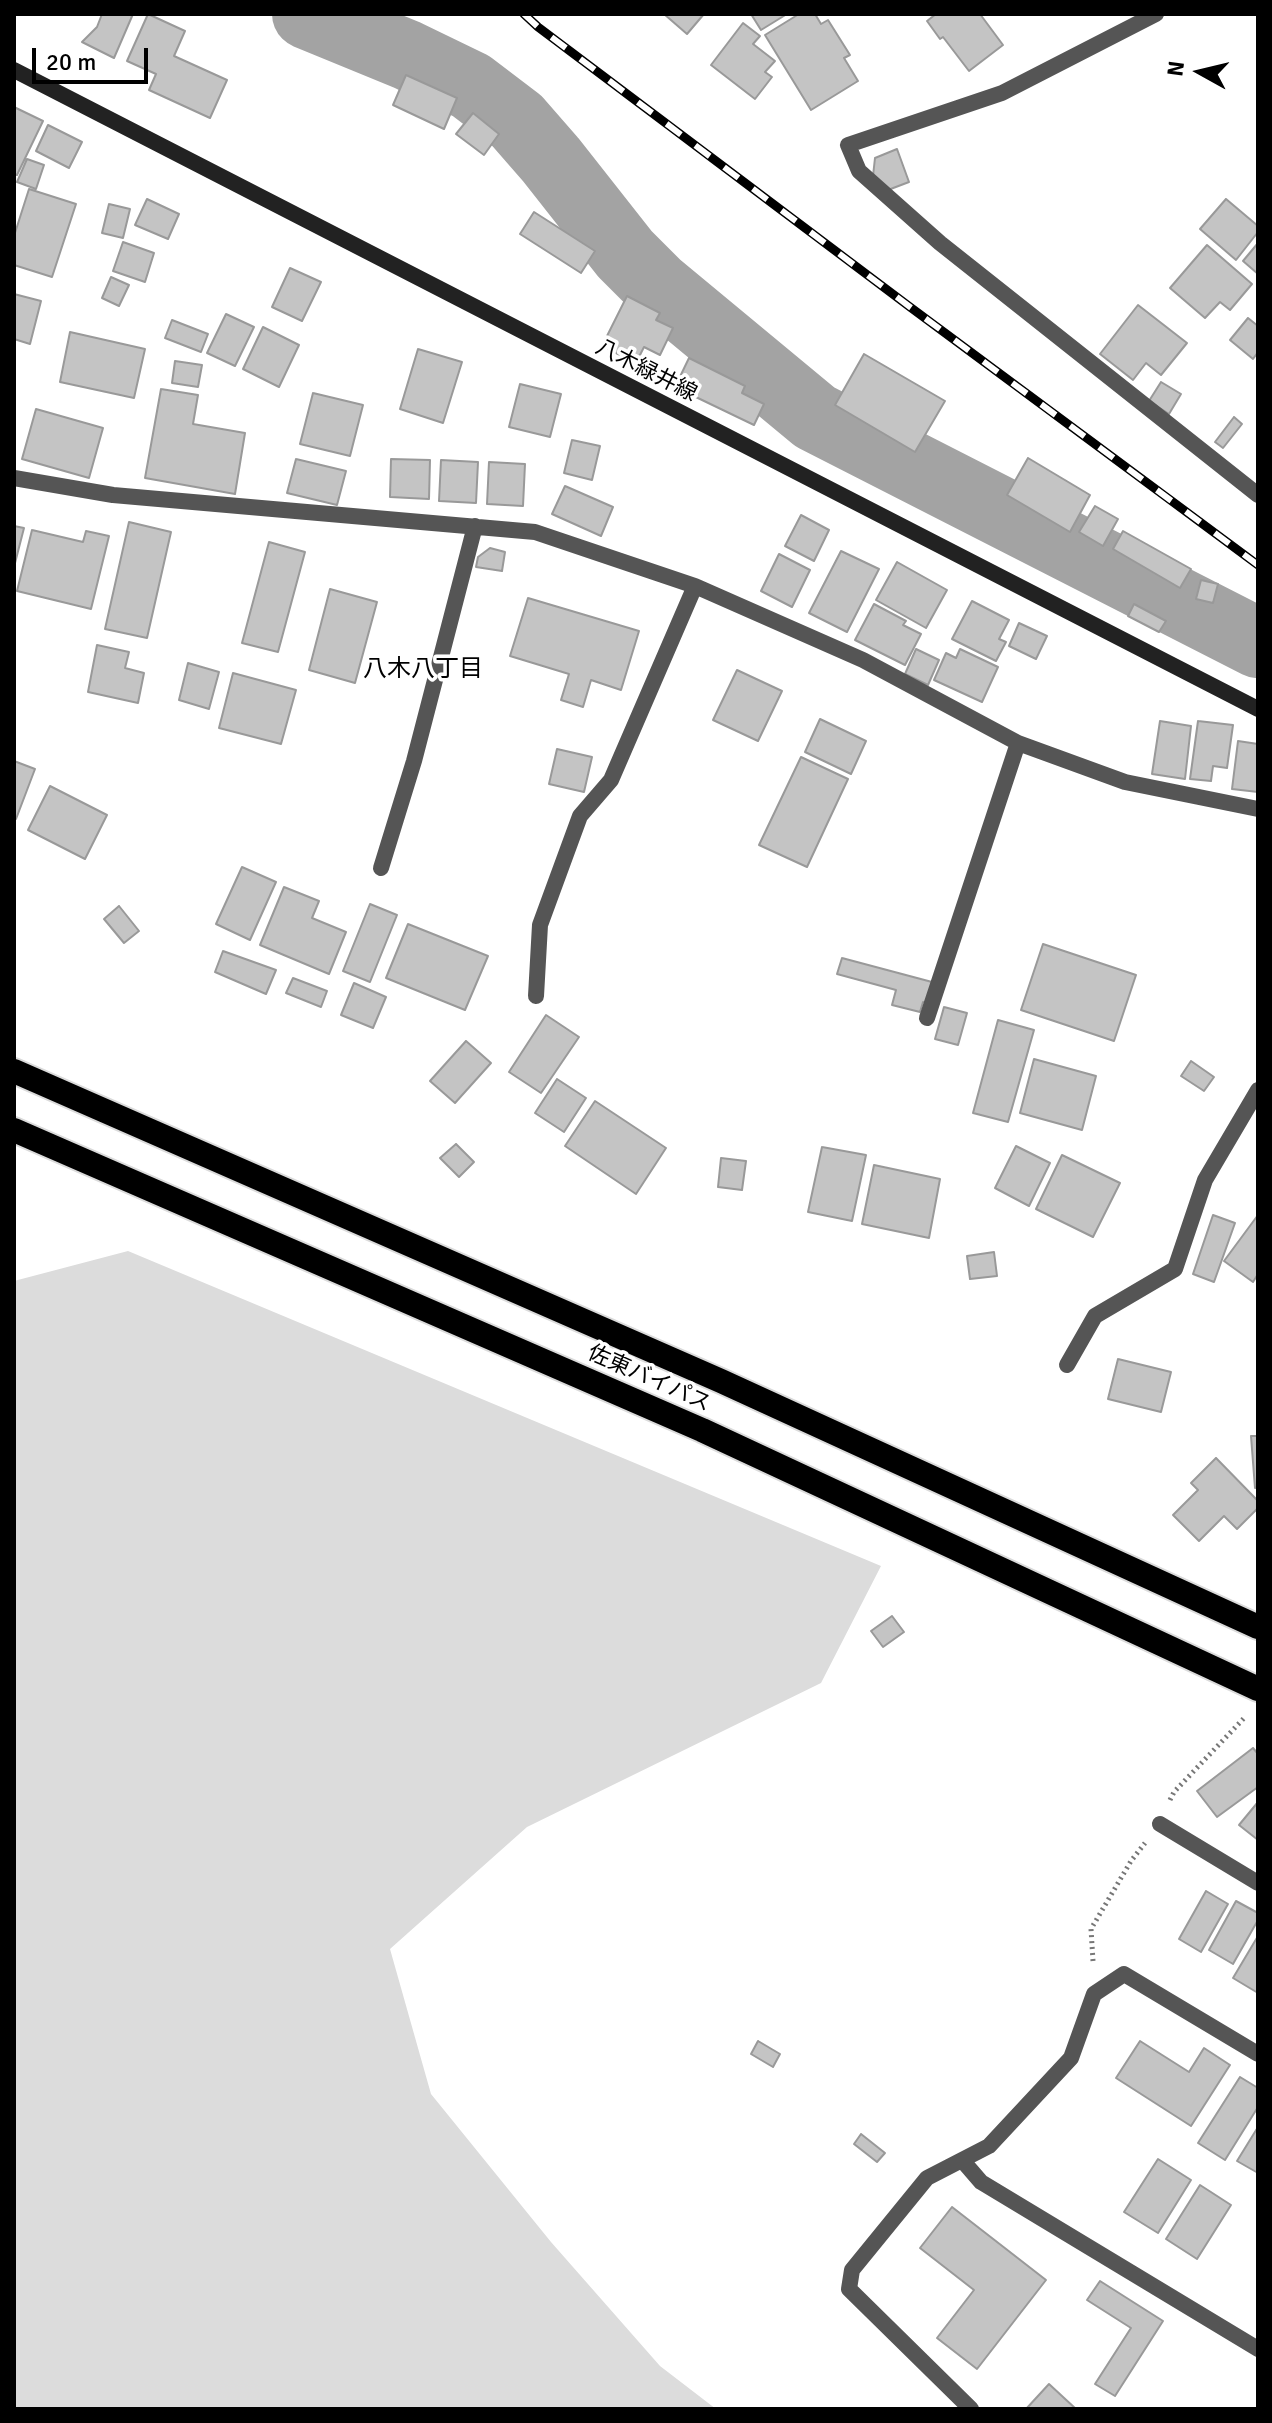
<!DOCTYPE html>
<meta charset="utf-8">
<style>
body{margin:0}
#map{position:relative;width:1272px;height:2423px;overflow:hidden;background:#fff;font-family:Signika,sans-serif}
canvas{display:block}
.frame{position:absolute;inset:0;border:16px solid #000;pointer-events:none}
.north{position:absolute;left:1160px;top:32px;width:80px;height:80px;-webkit-text-stroke:6px #fff;paint-order:stroke;rotate:278deg;font-size:22px;font-weight:700;line-height:32px;text-align:center;color:#000}
.north::after{content:'';display:block;margin:auto;width:28px;height:36px;background:#000;clip-path:polygon(50% 0,100% 100%,50% 72%,0 100%)}
.scale{position:absolute;left:32px;top:48px;width:116px;height:36px;box-sizing:border-box;border:4px solid #000;border-top:0;padding-left:10px;font-size:24px;line-height:28px;white-space:nowrap;color:#000;-webkit-text-stroke:6px #fff;paint-order:stroke}
</style>
<div id="map">
<canvas width="1272" height="2423"></canvas>
<div class="frame"></div>
<div class="north">N</div>
<div class="scale">20 m</div>
</div>
<script>
const context = document.querySelector('canvas').getContext('2d');
context.lineJoin = 'round';
function paint(path, color) { context.fillStyle = color; context.fill(path, 'evenodd'); }
const toPath = rows => new Path2D(rows.map(r => 'M' + r).join(''));
function stroke(path, color, width, dash) { context.strokeStyle = color; context.lineWidth = width; context.lineCap = dash ? 'butt' : 'round'; context.setLineDash(dash || []); context.stroke(path); }
function drawText(font, color, halo, rows, align = 'center') {
  context.font = font + ' Signika,"Noto Sans JP",sans-serif'; context.lineWidth = 7; context.setLineDash([]); context.textBaseline = 'middle'; context.strokeStyle = halo; context.fillStyle = color; for (const [text, x, y, turn = 0] of rows) {
    context.save(); context.translate(x, y); context.rotate((+turn || 0) * Math.PI / 180); context.textAlign = isNaN(turn) ? turn : align; if (halo) context.strokeText(text, 0, 0); context.fillText(text, 0, 0); context.restore();
  }
}
paint(toPath([
 [128,1251,881,1566,821,1683,527,1827,390,1949,431,2094,551,2242,660,2366,716,2409,14,2409,14,1281]
]), '#dcdcdc');
stroke(toPath([
 [307,14,407,55,471,86,517,121,551,160,625,254,657,286,815,417,1258,643]
]), '#a3a3a3', 70);
const building = toPath([
 [102,14,133,14,114,58,82,42,97,27,102,14],
 [148,14,185,31,174,56,227,80,210,118,149,90,156,74,127,61,148,14],
 [664,14,704,14,687,34,664,14],
 [751,14,787,14,761,30,751,14],
 [799,14,815,14,821,24,828,20,850,55,844,58,858,81,811,110,765,35,799,14],
 [936,14,980,14,1003,45,969,71,943,37,940,39,927,21,936,14],
 [743,23,760,36,753,44,775,61,765,72,772,77,755,99,711,65,743,23],
 [406,75,457,98,444,129,393,105,406,75],
 [14,107,43,121,17,175,14,174,14,107],
 [473,113,499,134,484,155,456,134,473,113],
 [48,125,82,142,69,168,36,151,48,125],
 [897,149,909,182,888,190,873,176,875,158,897,149],
 [27,159,44,165,36,189,17,182,27,159],
 [29,189,76,204,52,277,14,265,14,236,29,189],
 [147,199,179,214,168,239,135,225,147,199],
 [1226,199,1258,226,1258,232,1236,260,1200,229,1226,199],
 [109,204,130,209,123,238,102,233,109,204],
 [534,212,595,251,581,273,520,234,534,212],
 [123,242,154,253,145,282,113,271,123,242],
 [1258,243,1258,274,1243,261,1258,243],
 [1207,245,1252,284,1230,310,1220,302,1205,318,1170,288,1207,245],
 [290,268,321,282,302,321,272,307,290,268],
 [111,277,129,285,119,306,102,298,111,277],
 [14,294,41,301,30,344,14,339,14,294],
 [627,296,660,313,656,320,673,328,660,355,644,347,636,363,602,346,627,296],
 [1138,305,1187,343,1161,375,1146,363,1133,380,1100,354,1138,305],
 [226,314,254,327,235,366,207,353,226,314],
 [1248,318,1258,326,1258,352,1253,359,1230,340,1248,318],
 [172,320,208,334,201,352,165,338,172,320],
 [263,327,299,345,279,387,243,369,263,327],
 [70,332,145,349,134,398,60,382,70,332],
 [418,349,462,362,443,423,400,409,418,349],
 [864,354,945,401,915,452,835,405,864,354],
 [689,358,745,386,742,393,764,404,754,425,675,387,689,358],
 [175,361,202,365,198,387,172,383,175,361],
 [1161,382,1181,394,1169,414,1149,401,1161,382],
 [520,384,561,394,550,437,509,427,520,384],
 [161,389,198,395,193,424,245,433,235,494,145,478,161,389],
 [313,393,363,405,350,456,300,444,313,393],
 [36,409,103,428,89,478,22,459,36,409],
 [1234,417,1242,424,1223,448,1215,442,1234,417],
 [572,440,600,446,592,480,564,473,572,440],
 [1028,458,1090,495,1070,532,1007,495,1028,458],
 [296,459,346,471,337,505,287,493,296,459],
 [391,459,430,460,429,499,390,497,391,459],
 [441,460,478,462,476,503,439,501,441,460],
 [489,462,525,464,523,506,487,504,489,462],
 [565,486,613,507,601,536,552,514,565,486],
 [1095,506,1118,519,1103,546,1079,532,1095,506],
 [801,515,829,530,814,561,785,546,801,515],
 [129,522,171,532,147,638,105,629,129,522],
 [14,526,24,528,14,567,14,526],
 [32,530,83,542,86,531,109,536,91,609,17,591,32,530],
 [1123,531,1191,569,1180,588,1113,549,1123,531],
 [269,542,305,552,278,652,242,643,269,542],
 [490,548,505,552,502,571,476,567,478,557,490,548],
 [841,551,879,569,847,632,809,613,841,551],
 [779,554,810,570,792,607,761,591,779,554],
 [897,562,947,590,926,628,876,600,897,562],
 [1201,580,1218,584,1213,603,1196,599,1201,580],
 [330,589,377,602,355,683,309,670,330,589],
 [528,598,639,631,621,690,591,680,583,707,561,700,569,674,510,656,528,598],
 [972,601,1009,620,999,639,1006,642,996,661,952,639,972,601],
 [874,604,906,621,903,625,921,634,905,665,855,640,874,604],
 [1134,604,1166,621,1159,632,1128,616,1134,604],
 [1019,623,1047,636,1036,659,1009,646,1019,623],
 [97,645,129,652,125,668,144,673,138,703,88,692,97,645],
 [916,649,939,660,928,685,905,674,916,649],
 [960,649,998,667,982,702,934,680,946,653,956,658,960,649],
 [188,663,219,672,209,709,179,700,188,663],
 [737,670,782,691,758,741,713,720,737,670],
 [233,673,296,690,281,744,219,728,233,673],
 [820,719,866,741,851,774,805,752,820,719],
 [1160,721,1191,726,1185,779,1152,774,1160,721],
 [1198,721,1233,725,1227,768,1213,766,1211,781,1190,779,1198,721],
 [1238,741,1258,744,1258,792,1232,789,1238,741],
 [557,749,592,757,584,792,549,784,557,749],
 [801,757,848,779,807,867,759,845,801,757],
 [14,761,35,769,16,819,14,818,14,761],
 [50,786,107,815,85,859,28,830,50,786],
 [242,867,276,882,250,940,216,924,242,867],
 [284,887,319,901,312,918,346,932,329,974,260,945,284,887],
 [370,904,397,915,370,982,343,971,370,904],
 [119,906,139,931,124,943,104,919,119,906],
 [408,924,488,956,465,1010,386,978,408,924],
 [1043,944,1136,975,1114,1041,1021,1010,1043,944],
 [223,951,276,970,266,994,215,972,223,951],
 [842,958,932,982,927,1003,923,1002,920,1012,892,1005,896,990,837,974,842,958],
 [293,978,327,991,321,1007,286,993,293,978],
 [354,983,386,997,373,1028,341,1015,354,983],
 [944,1007,967,1013,958,1045,935,1039,944,1007],
 [546,1015,579,1037,541,1093,509,1072,546,1015],
 [998,1020,1034,1030,1008,1122,973,1113,998,1020],
 [466,1041,491,1063,455,1103,430,1081,466,1041],
 [1034,1059,1096,1076,1082,1130,1020,1113,1034,1059],
 [1191,1061,1214,1077,1204,1091,1181,1076,1191,1061],
 [557,1079,586,1098,564,1132,535,1113,557,1079],
 [595,1101,666,1148,636,1194,565,1146,595,1101],
 [456,1144,474,1162,459,1177,440,1158,456,1144],
 [1016,1146,1050,1163,1029,1206,995,1188,1016,1146],
 [822,1147,866,1155,852,1221,808,1212,822,1147],
 [1062,1155,1120,1183,1093,1237,1036,1209,1062,1155],
 [721,1158,746,1161,742,1190,718,1187,721,1158],
 [874,1165,940,1179,929,1238,862,1224,874,1165],
 [1213,1215,1235,1223,1214,1282,1193,1274,1213,1215],
 [1258,1215,1258,1274,1253,1282,1224,1261,1258,1215],
 [994,1252,997,1276,970,1279,967,1256,994,1252],
 [1118,1359,1171,1372,1161,1412,1108,1399,1118,1359],
 [1251,1436,1258,1436,1258,1487,1255,1488,1251,1436],
 [1216,1458,1258,1501,1258,1508,1237,1529,1224,1516,1199,1541,1173,1515,1198,1490,1191,1483,1216,1458],
 [892,1616,904,1632,883,1647,871,1631,892,1616],
 [1253,1748,1258,1754,1258,1787,1217,1817,1197,1791,1253,1748],
 [1258,1802,1258,1840,1239,1825,1258,1802],
 [1206,1891,1228,1904,1201,1952,1179,1939,1206,1891],
 [1236,1901,1258,1913,1258,1920,1233,1964,1209,1950,1236,1901],
 [1258,1936,1258,1993,1233,1978,1258,1936],
 [758,2041,780,2054,773,2067,751,2054,758,2041],
 [1140,2041,1189,2072,1204,2048,1230,2065,1191,2126,1116,2078,1140,2041],
 [1240,2077,1258,2088,1258,2107,1225,2160,1198,2143,1240,2077],
 [1258,2127,1258,2173,1237,2161,1258,2127],
 [861,2134,885,2153,877,2162,854,2144,861,2134],
 [1158,2159,1191,2180,1158,2233,1124,2212,1158,2159],
 [1200,2185,1231,2205,1197,2259,1166,2239,1200,2185],
 [952,2207,1046,2280,977,2369,937,2338,974,2290,920,2248,952,2207],
 [1100,2281,1163,2321,1115,2396,1095,2384,1131,2328,1087,2300,1100,2281],
 [1049,2384,1076,2409,1026,2409,1049,2384]
]);
paint(building, '#c4c4c4');
stroke(building, '#999', 2);
const highway = toPath([
 [14,1071,721,1381,1258,1627],
 [14,1130,702,1430,1258,1689]
]);
stroke(highway, '#dbdbdb', 28);
stroke(toPath([
 [1170,1800,1174,1792,1246,1716],
 [1093,1961,1091,1929,1131,1861,1145,1843]
]), '#777', 5, [2, 4]);
stroke(toPath([
 [1067,1365,1095,1316,1175,1269,1205,1180,1258,1090]
]), '#555', 16);
stroke(toPath([
 [1156,14,1002,93,848,145,859,171,940,243,1258,495],
 [14,478,113,495,535,532,695,586,863,660,1018,743,1125,782,1258,809],
 [381,868,414,761,475,526],
 [536,996,540,925,580,816,611,780,695,586],
 [927,1018,1018,743],
 [1160,1824,1258,1883],
 [962,2160,981,2182,1258,2349],
 [971,2409,849,2289,852,2270,927,2178,989,2146,1071,2058,1094,1994,1124,1974,1258,2054]
]), '#555', 16);
stroke(toPath([
 [14,70,1258,709]
]), '#222', 16);
stroke(highway, '#000', 24);
const rail = toPath([
 [524,14,538,27,910,307,1258,565]
]);
stroke(rail, '#000', 9);
stroke(rail, '#fff', 6, [18]);
drawText('22px', '#000', '#fff', [
 ["八木緑井線",646,371,27],
 ["佐東バイパス",649,1379,24]
]);
drawText('24px', '#000', '#fff', [
 ["八木八丁目",423,670]
]);
</script>
